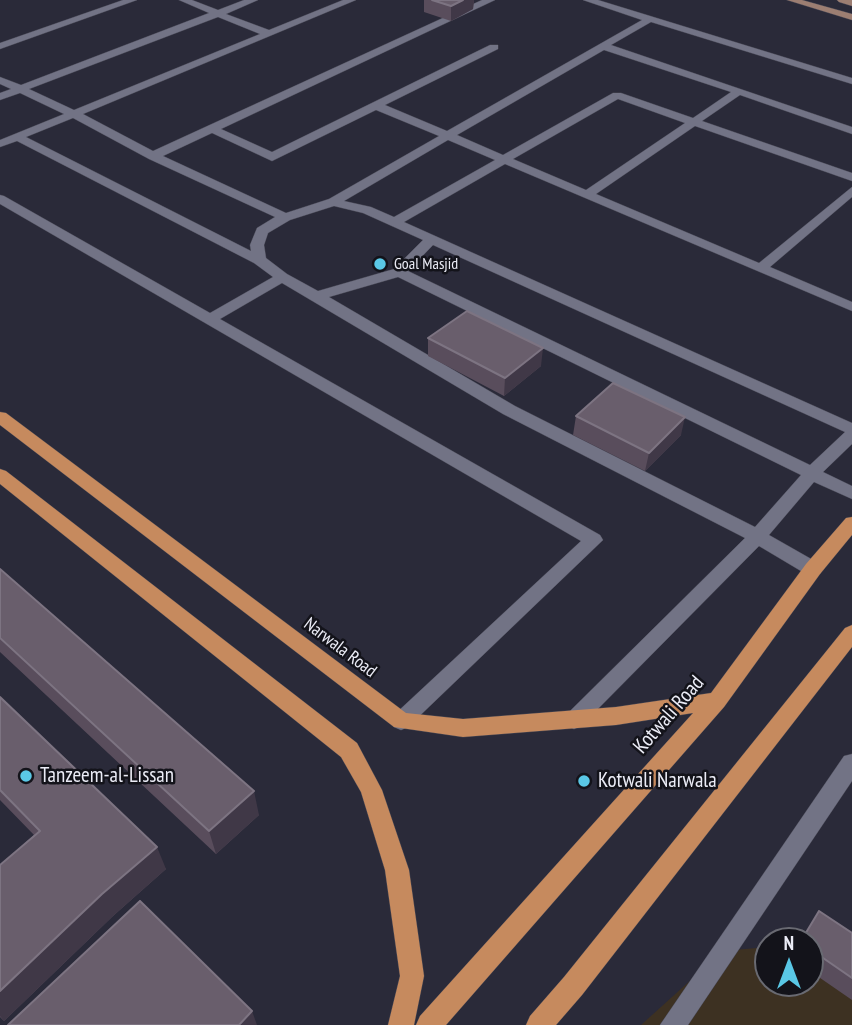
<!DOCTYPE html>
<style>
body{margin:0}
#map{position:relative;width:852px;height:1025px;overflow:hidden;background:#2a2a39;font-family:"PT Sans Narrow",sans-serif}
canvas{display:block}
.north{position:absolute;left:754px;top:927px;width:70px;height:70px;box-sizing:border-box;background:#13131a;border:2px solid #696a72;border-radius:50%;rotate:0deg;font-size:19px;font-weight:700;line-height:28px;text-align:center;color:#ebecf6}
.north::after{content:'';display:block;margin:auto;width:24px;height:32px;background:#5ac8e6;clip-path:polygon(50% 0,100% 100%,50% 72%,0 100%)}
</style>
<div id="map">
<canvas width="852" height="1025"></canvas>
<div class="north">N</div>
</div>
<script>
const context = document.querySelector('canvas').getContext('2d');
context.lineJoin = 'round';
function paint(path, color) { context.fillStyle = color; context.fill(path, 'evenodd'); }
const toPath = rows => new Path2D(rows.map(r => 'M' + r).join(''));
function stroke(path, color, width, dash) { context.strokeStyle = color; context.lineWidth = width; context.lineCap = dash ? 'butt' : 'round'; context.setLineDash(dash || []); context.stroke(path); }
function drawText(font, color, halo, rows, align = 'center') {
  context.font = font + ' "PT Sans Narrow",sans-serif'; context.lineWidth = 5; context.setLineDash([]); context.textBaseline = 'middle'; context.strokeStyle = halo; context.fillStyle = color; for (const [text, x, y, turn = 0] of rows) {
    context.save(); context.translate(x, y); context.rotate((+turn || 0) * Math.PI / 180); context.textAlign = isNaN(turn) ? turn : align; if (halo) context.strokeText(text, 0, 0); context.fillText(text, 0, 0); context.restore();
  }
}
paint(toPath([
 [852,939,852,1025,641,1025,723,951,768,947,768,983,810,983,810,943]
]), '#3d3122');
const street = toPath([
 [123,0,137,0,0,49,0,43,123,0],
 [179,0,192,0,218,10,244,0,258,0,226,14,269,30,343,0,356,0,83,114,153,151,482,0,495,0,221,129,272,152,490,45,498,45,498,49,385,105,447,131,642,20,583,0,598,0,852,78,852,84,651,22,611,45,852,127,852,134,740,95,702,121,852,173,852,181,695,126,596,194,759,263,852,187,852,197,770,267,852,302,852,311,505,164,404,222,852,423,852,444,823,472,852,486,852,499,814,482,769,535,820,564,822,569,820,574,806,574,759,546,581,726,574,729,567,726,564,720,567,714,745,538,503,414,282,283,220,319,600,535,603,540,408,727,401,730,394,727,391,721,394,715,581,541,0,204,0,195,4,196,210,313,273,277,254,263,17,141,0,147,0,140,64,114,20,93,0,100,0,93,11,89,0,84,0,77,21,85,209,13,179,0],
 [218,17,260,34,74,110,29,89,218,17],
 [604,50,731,92,693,118,621,93,613,93,503,155,457,135,604,50],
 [618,99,685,123,586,190,513,159,618,99],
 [376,110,439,136,329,199,286,213,163,156,212,133,272,161,376,110],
 [73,118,149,159,275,217,257,228,250,245,251,251,26,137,73,118],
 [448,140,495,160,394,217,371,207,344,201,448,140],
 [334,206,363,213,423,240,394,269,318,291,287,274,266,258,264,245,268,233,290,220,334,206],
 [433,245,845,432,810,465,408,271,433,245],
 [398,277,801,475,755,527,515,406,329,297,398,277],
 [852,754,852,781,688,1025,660,1025,844,756,852,754]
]);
const secondary = toPath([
 [787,0,802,0,852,14,852,20,787,0],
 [837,0,852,0,852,6,839,2,837,0]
]);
const primary = toPath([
 [0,412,6,413,406,713,463,719,616,707,711,693,806,564,846,518,852,517,852,535,820,574,724,707,446,1025,416,1025,420,1016,693,713,616,725,463,737,394,727,0,425,0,412],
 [0,469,6,471,357,743,382,790,409,870,424,976,414,1025,388,1025,400,976,385,870,361,792,341,757,0,484,0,469],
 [852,625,852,647,582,995,556,1025,526,1025,530,1016,564,977,845,628,852,625]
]);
stroke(street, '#464653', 1);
stroke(secondary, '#464653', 1);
stroke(primary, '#464653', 1);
paint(street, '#727385');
paint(secondary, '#9c7e72');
paint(primary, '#c68a5e');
paint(toPath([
 [424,0,474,0,473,9,451,21,424,12],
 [428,338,541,366,504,396,428,356],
 [576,416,681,435,645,471,573,435],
 [0,569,259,815,216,854,0,652],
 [0,697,166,869,113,916,4,1021,0,1017,0,865,34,835,0,800],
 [852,933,852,1000,810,971,810,941]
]), '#594d5c');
paint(toPath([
 [463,0,474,0,473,9,451,21,451,6],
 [543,348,541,366,504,396,505,378],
 [685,417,681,435,645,471,649,453],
 [254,791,259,815,216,854,209,831],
 [157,847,166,869,113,916,4,1021,0,1016,0,991,102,894],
 [252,1011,257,1025,239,1025]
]), '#403847');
const building = toPath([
 [432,0,463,0,451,6,432,0],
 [467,311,543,348,505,378,428,338,467,311],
 [613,383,685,417,649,453,576,416,613,383],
 [0,569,254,791,209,831,0,638,0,569],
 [0,697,157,847,102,894,0,991,0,865,40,831,0,790,0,697],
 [140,901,252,1011,239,1025,8,1025,140,901],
 [819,911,852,933,852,978,810,949,810,941,801,941,819,911]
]);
paint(building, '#695e6c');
stroke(building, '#7d7482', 2);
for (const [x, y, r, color] of [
 [380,264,7,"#5ac8e6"],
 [26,776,7,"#5ac8e6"],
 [584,781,7,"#5ac8e6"]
]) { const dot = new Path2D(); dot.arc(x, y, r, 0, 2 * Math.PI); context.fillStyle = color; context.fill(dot); stroke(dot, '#13131a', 2.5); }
drawText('16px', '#ebecf6', '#13131a', [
 ["Goal Masjid",394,264]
], 'left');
drawText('18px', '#ebecf6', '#13131a', [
 ["Narwala Road",340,648,37]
]);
drawText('21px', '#ebecf6', '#13131a', [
 ["Kotwali Road",669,715,-49]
]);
drawText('21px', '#ebecf6', '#13131a', [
 ["Tanzeem-al-Lissan",40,776],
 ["Kotwali Narwala",598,781]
], 'left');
</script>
